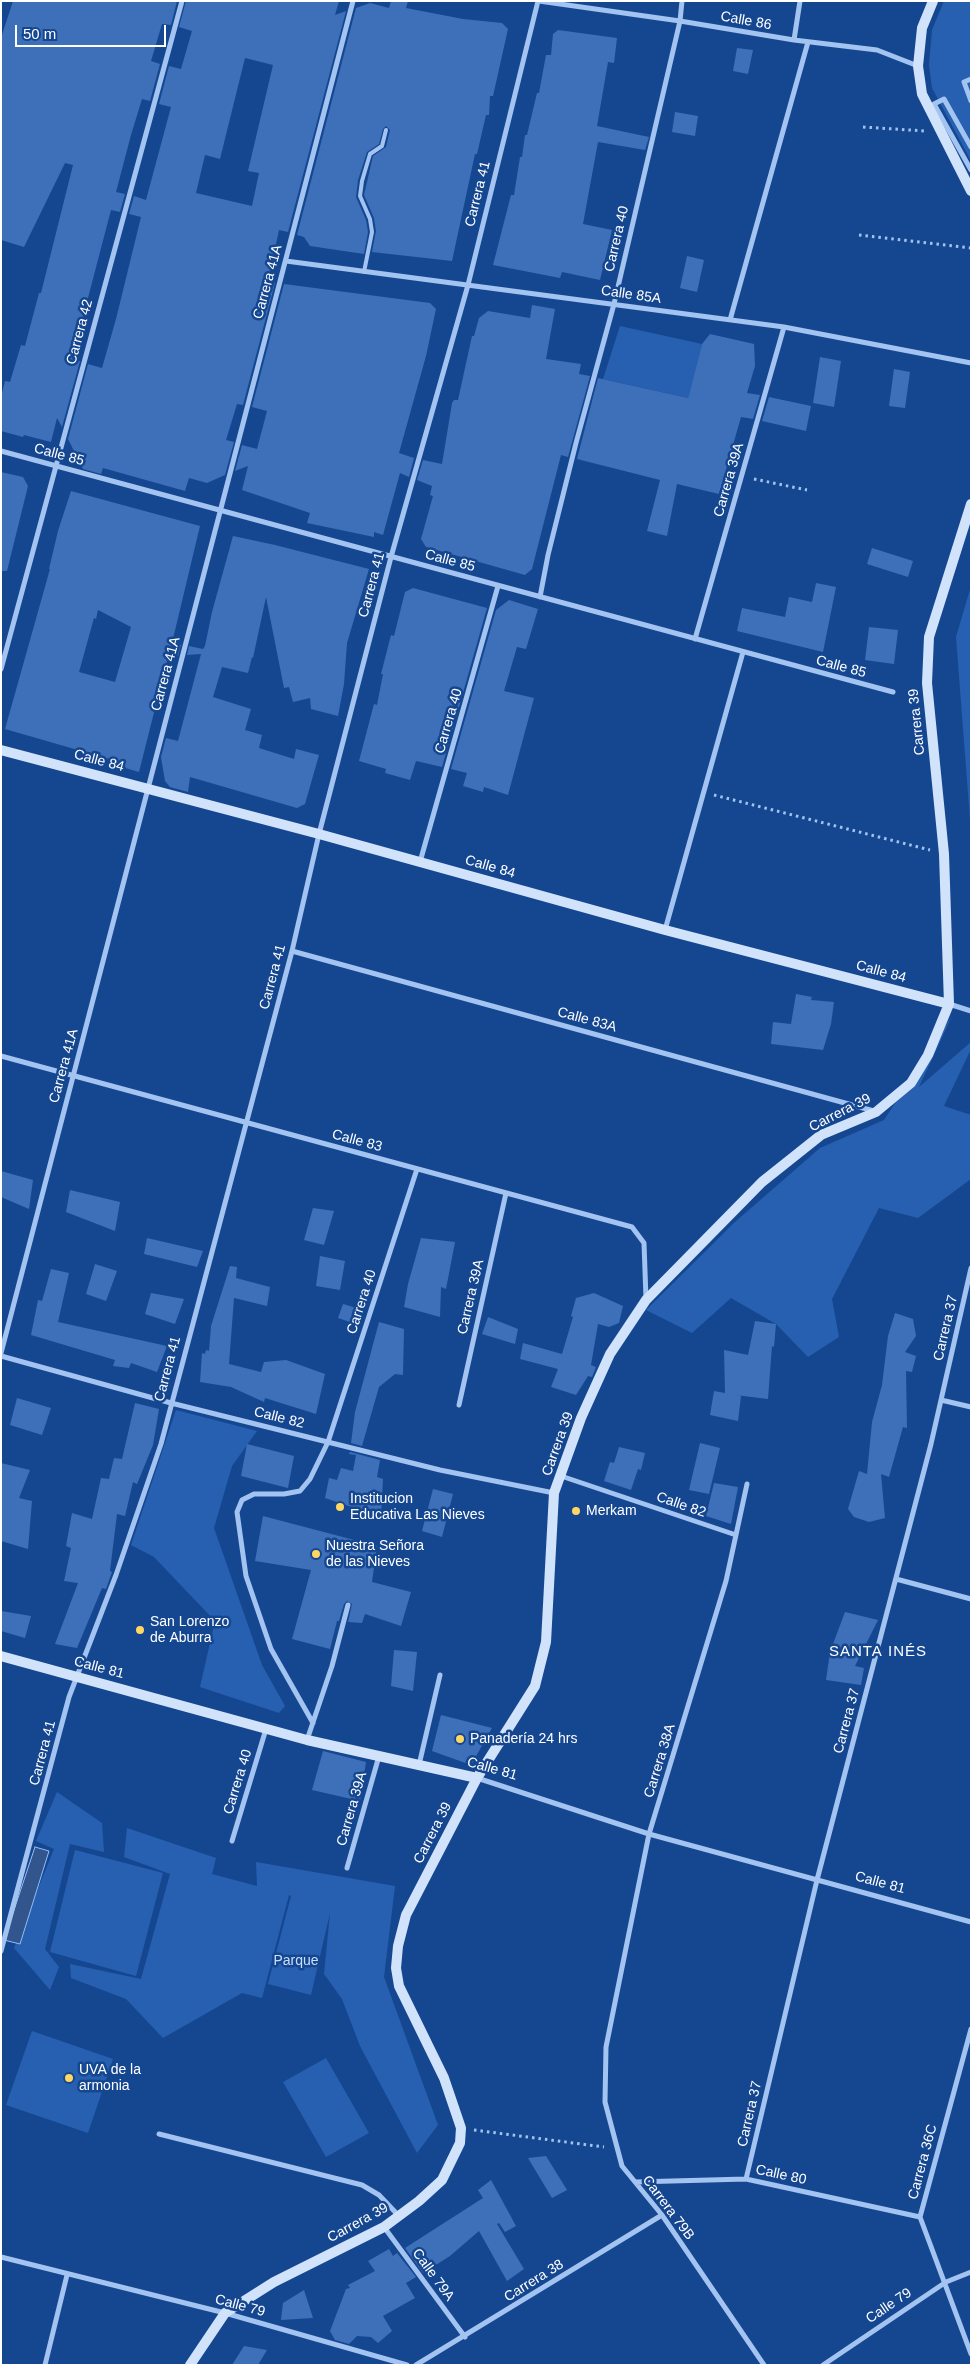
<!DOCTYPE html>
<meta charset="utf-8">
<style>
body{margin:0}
#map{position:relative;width:972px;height:2366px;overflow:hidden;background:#154791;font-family:Helvetica,sans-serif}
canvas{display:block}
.frame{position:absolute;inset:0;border:2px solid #fff;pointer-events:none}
.scale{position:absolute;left:15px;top:25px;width:151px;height:22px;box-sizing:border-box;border:2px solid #fff;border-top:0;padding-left:6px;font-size:15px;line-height:18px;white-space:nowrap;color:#fff;-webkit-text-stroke:4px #154791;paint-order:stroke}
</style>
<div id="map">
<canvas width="972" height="2366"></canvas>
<div class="frame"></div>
<div class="scale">50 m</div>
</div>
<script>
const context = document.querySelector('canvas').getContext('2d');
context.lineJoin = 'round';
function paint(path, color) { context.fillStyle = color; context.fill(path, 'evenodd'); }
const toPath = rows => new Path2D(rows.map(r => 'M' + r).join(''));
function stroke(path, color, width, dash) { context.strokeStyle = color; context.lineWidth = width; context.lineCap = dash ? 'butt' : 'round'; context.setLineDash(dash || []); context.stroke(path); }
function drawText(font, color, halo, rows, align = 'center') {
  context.font = font + ' Helvetica,sans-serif'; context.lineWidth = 5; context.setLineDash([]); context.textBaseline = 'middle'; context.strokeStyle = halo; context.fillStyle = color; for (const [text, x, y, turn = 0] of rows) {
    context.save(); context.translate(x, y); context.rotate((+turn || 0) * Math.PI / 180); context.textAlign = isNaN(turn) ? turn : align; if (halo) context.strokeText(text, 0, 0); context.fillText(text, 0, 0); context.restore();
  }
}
paint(toPath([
 [944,1,971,1,971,161,932,88,929,65,932,30],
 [620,326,702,344,688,398,603,379],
 [971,586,971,833,956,637],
 [952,1016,919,1087,971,1042,971,1049,944,1106,971,1115,971,1179,918,1218,879,1208,832,1299,839,1337,808,1357,776,1324,731,1298,692,1333,646,1310,735,1222,820,1148,884,1120],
 [176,1410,257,1431,232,1466,214,1528,262,1665,285,1706,279,1713,200,1687,215,1621,154,1557,131,1545],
 [57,1792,102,1823,104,1852,70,1844,45,1949,59,1967,50,1990,14,1948,54,1849,36,1841],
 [127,1828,216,1858,212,1874,257,1886,256,1862,395,1886,384,1977,438,2125,417,2153,360,2046,342,1999,324,1974,330,1913,311,1995,268,1984,291,1896,289,1895,262,1998,242,1993,163,2038,126,1999,71,1978,70,1964,141,1979,170,1874,124,1857],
 [75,1850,163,1873,136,1976,50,1952],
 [32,2031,113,2059,88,2133,6,2105],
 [326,2058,369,2133,326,2157,283,2082]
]), '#2760b0');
const water = toPath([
 [35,1847,49,1851,20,1944,4,1940,35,1847]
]);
paint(water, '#31558c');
stroke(water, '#95bef4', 1);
paint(toPath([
 [13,1,177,1,171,25,162,24,151,61,160,64,150,101,142,99,131,135,116,192,125,194,120,212,111,210,72,359,80,361,62,427,57,418,51,442,24,435,23,437,1,431,1,397,5,381,10,382,21,345,25,346,39,293,41,293,73,165,65,163,24,247,1,240,1,38],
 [186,1,339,1,335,15,346,11,288,232,279,230,268,282,275,283,243,405,237,404,226,440,234,442,225,475,207,483,189,478,185,491,103,468,101,474,83,469,68,439,88,364,102,368,116,319,141,217,129,214,134,196,146,200,171,107,159,104,169,66,181,69,192,31,179,27],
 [245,58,273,65,248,171,259,173,252,206,196,193,205,155,220,159],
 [391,1,408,1,406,8,463,19,502,23,508,29,493,96,490,96,489,115,486,115,477,154,475,154,452,261,372,252,376,231,374,218,364,195,373,156,386,147,390,130,386,126,383,129,379,144,367,152,358,180,356,197,366,220,368,232,364,254,310,246,304,237,297,235,356,8,370,3,389,8],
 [558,30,617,38,614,63,608,62,597,126,649,137,645,150,598,142,583,224,612,230,600,280,562,272,560,278,493,265,511,195,514,195,520,157,522,157,525,135,527,135,537,93,539,93,546,55,551,55,553,34],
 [737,48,753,50,748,74,733,71],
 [675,112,698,116,695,136,672,132],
 [687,256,704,260,697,292,680,288],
 [284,284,430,303,436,309,426,356,399,453,414,458,409,477,400,473,383,535,374,532,374,537,307,523,310,513,242,490,248,466,235,471,242,445,257,449,267,411,252,407],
 [532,305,555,309,546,359,581,364,579,374,590,376,568,457,561,455,532,569,525,575,426,547,421,539,433,496,430,495,432,486,417,480,423,460,442,464,452,403,454,400,458,400,472,336,474,336,479,318,488,311,530,318],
 [710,334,754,344,755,366,747,393,760,395,753,419,741,417,719,494,677,484,667,536,647,531,660,480,577,459,598,378,688,398,702,344],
 [820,357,841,361,834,407,813,403],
 [894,369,910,372,905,408,889,406],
 [769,397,811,406,806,431,762,421],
 [1,472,23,477,28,486,7,571,1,571],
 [71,491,200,526,172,643,181,645,178,656,168,657,139,772,115,765,116,761,5,729,50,569,49,569,58,531],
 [98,610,131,627,115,682,79,672,94,618,96,619],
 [233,536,275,545,369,569,347,643,344,684,338,716,311,709,310,698,293,702,289,687,284,688,266,597,253,658,252,657,248,673,222,667,213,697,251,709,245,730,262,735,259,748,294,759,296,749,319,755,305,804,297,808,190,777,188,792,170,787,165,781,161,757,166,738,178,741,201,654,187,655,189,646,203,649,205,646,212,612],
 [872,548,913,561,908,577,867,564],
 [816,583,836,587,823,652,737,631,742,608,785,617,789,597,812,602],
 [413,588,487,608,442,767,416,761,410,780,385,773,386,769,359,761,374,704,377,705,383,674,381,674,391,635,394,636,405,592],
 [509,600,538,609,526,649,517,647,504,691,534,698,508,795,484,787,483,792,463,786,467,773,451,769,496,610],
 [869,627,898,630,894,664,865,660],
 [796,994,812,997,811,1000,834,1002,831,1024,823,1050,771,1044,773,1022,791,1024],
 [1,1171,33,1180,29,1209,1,1197],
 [70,1190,120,1202,115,1231,66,1212],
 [313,1208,334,1211,324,1245,304,1240],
 [147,1238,203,1251,197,1267,144,1254],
 [421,1238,455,1242,446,1289,441,1287,440,1317,404,1307,408,1284],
 [320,1256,345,1261,340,1290,316,1286],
 [95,1264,117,1271,106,1301,86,1294],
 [230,1266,237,1267,236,1278,270,1287,267,1306,234,1298,229,1364,261,1372,264,1362,286,1360,325,1374,316,1414,265,1398,264,1402,231,1387,200,1382,202,1353,205,1354,206,1350,209,1351,211,1326],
 [51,1269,69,1273,58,1322,167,1346,157,1372,131,1363,129,1368,113,1366,115,1360,31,1335,38,1300,42,1301],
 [151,1293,184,1299,175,1324,145,1314],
 [594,1293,623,1306,619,1323,609,1327,598,1324,591,1365,596,1367,592,1377,588,1376,576,1395,551,1387,558,1369,520,1359,523,1343,562,1354,573,1317,571,1316,576,1298],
 [343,1304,360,1309,356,1324,338,1318],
 [895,1313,913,1319,916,1336,905,1352,916,1356,912,1372,906,1371,907,1428,903,1427,889,1477,881,1474,885,1518,869,1522,854,1517,848,1509,859,1471,867,1474,872,1422,882,1385,888,1336],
 [488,1317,518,1329,515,1344,482,1334],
 [755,1321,776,1324,774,1347,772,1346,768,1399,735,1395,741,1396,738,1421,710,1415,714,1391,725,1393,724,1350,748,1355],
 [379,1322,404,1329,403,1375,395,1374,379,1387,362,1446,351,1443,355,1412],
 [17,1398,51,1408,42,1435,10,1425],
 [135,1403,159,1409,153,1445,137,1484,133,1482,125,1516,117,1514,110,1571,112,1572,106,1589,102,1588,77,1648,55,1644,78,1583,64,1581,71,1548,66,1546,72,1513,92,1519,101,1478,109,1479,114,1458,122,1459],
 [700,1443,720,1448,709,1494,689,1490],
 [247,1444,294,1456,288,1488,241,1476],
 [619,1447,645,1453,641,1470,638,1469,631,1490,604,1481,610,1462,614,1463],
 [350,1452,380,1460,377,1477,383,1479,381,1517,325,1498,329,1478,337,1480,341,1468,353,1471,356,1455,349,1454],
 [1,1463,30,1470,19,1498,32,1501,28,1549,1,1541],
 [714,1483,738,1487,731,1524,706,1516],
 [433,1489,453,1494,442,1537,422,1531],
 [263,1516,377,1546,372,1582,411,1592,401,1626,365,1614,362,1623,348,1622,352,1604,347,1601,344,1604,339,1621,337,1621,330,1649,292,1639,311,1570,255,1561],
 [1,1611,31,1616,25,1638,1,1631],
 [845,1612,878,1620,855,1666,864,1668,861,1685,826,1680,830,1652],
 [394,1650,417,1652,413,1691,391,1686],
 [441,1715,492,1728,471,1765,432,1751],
 [323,1751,366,1762,360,1801,312,1790],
 [546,2156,567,2190,552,2198,528,2158],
 [491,2180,516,2226,505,2232,499,2223,497,2224,524,2269,507,2281,479,2231,450,2256,423,2273,405,2248,483,2198,478,2190],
 [389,2249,393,2256,397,2253,416,2277,406,2283,415,2298,383,2316,392,2331,378,2343,371,2337,357,2336,349,2344,335,2340,330,2331,346,2289,350,2288,348,2285,375,2271,368,2261],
 [304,2290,313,2318,281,2320,283,2303],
 [244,2346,267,2350,258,2365,232,2365]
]), '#3d70b9');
stroke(toPath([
 [863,127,925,131],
 [859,235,971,248],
 [754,479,807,490],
 [714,795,930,850],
 [474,2130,604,2147]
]), '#a3c3f1', 3, [2.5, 4]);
stroke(toPath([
 [364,272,372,232,370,219,360,196,362,181,370,154,382,146,386,130]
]), '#a3c3f1', 4);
stroke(toPath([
 [539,1,680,21,794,40,877,50,918,66],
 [794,40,800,1],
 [971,79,964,82,971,101],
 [971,147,944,99,934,104,971,170],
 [286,261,784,327,971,363],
 [730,320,808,42],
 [1,451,893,692],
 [540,597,548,555,576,443,614,304,680,21,682,1],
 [695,639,784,327],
 [1,669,182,1],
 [420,862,498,586],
 [665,930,743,652],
 [292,951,874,1111],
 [949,1004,971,1011],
 [1,1056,632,1227,644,1243,646,1299],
 [1,1353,353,1],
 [1,1356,171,1403,440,1470,554,1493],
 [941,1400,971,1407],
 [459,1405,506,1193],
 [561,1476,736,1535],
 [747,1484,726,1581,649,1834,606,2047,605,2102,622,2166,662,2215,764,2365],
 [896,1579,971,1599],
 [313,1723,271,1649,246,1576,237,1512,242,1500,254,1494,284,1494,300,1491,310,1479,328,1442,417,1169],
 [307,1740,332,1666,348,1605],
 [419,1765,440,1675],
 [477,1778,649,1834,971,1922],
 [232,1841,266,1729],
 [347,1868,379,1756],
 [1,1951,69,1697,116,1575,161,1444,292,951,319,834,391,557,468,285,538,1],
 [971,2029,920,2217,971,2354],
 [159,2134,362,2185,379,2195,399,2216],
 [746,2179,817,1880,931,1444,971,1268],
 [635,2182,746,2179,920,2217],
 [384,2227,465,2337],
 [1,2257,225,2313,407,2365],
 [45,2365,67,2275],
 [416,2365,662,2215],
 [823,2365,946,2282,971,2272]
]), '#a3c3f1', 5);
stroke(toPath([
 [933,1,922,28,918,66,922,94,971,191],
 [1,750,319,834,665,930,949,1004],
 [1,1656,307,1740,477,1778],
 [190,2365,225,2313,274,2282,384,2227,419,2201,442,2180,460,2143,461,2128,444,2078,399,1986,396,1968,398,1946,406,1915,477,1778,535,1686,546,1642,554,1493,581,1418,610,1354,646,1300,762,1182,821,1135,876,1112,911,1083,928,1055,949,1004,944,854,927,683,929,637,971,504]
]), '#d1e2fb', 10);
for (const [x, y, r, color] of [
 [340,1507,5,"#ffd762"],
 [576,1511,5,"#ffd762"],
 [316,1554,5,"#ffd762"],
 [140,1630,5,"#ffd762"],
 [460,1739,5,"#ffd762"],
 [69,2078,5,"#ffd762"]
]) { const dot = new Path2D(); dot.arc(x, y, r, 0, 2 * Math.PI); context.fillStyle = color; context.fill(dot); stroke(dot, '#154791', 2); }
drawText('14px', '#fff', '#154791', [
 ["Calle 86",746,21,10],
 ["Carrera 41",478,194,-76],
 ["Carrera 40",617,239,-77],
 ["Carrera 41A",268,282,-75],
 ["Calle 85A",631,295,8],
 ["Carrera 42",80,332,-75],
 ["Calle 85",59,455,15],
 ["Carrera 39A",729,480,-74],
 ["Calle 85",450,561,15],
 ["Carrera 41",372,585,-75],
 ["Calle 85",841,667,15],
 ["Carrera 41A",166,674,-75],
 ["Carrera 40",449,721,-74],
 ["Carrera 39",917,722,-96],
 ["Calle 84",99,761,15],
 ["Calle 84",490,867,16],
 ["Calle 84",881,972,15],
 ["Carrera 41",273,977,-75],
 ["Calle 83A",587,1020,15],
 ["Carrera 41A",64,1066,-75],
 ["Carrera 39",840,1113,-27],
 ["Calle 83",357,1141,15],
 ["Carrera 39A",471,1297,-77],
 ["Carrera 40",362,1302,-72],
 ["Carrera 37",946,1328,-77],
 ["Carrera 41",168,1369,-75],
 ["Calle 82",279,1418,14],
 ["Carrera 39",558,1444,-70],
 ["Calle 82",681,1505,19],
 ["Calle 81",99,1668,15],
 ["Carrera 37",847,1721,-75],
 ["Carrera 41",43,1753,-75],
 ["Carrera 38A",660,1761,-73],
 ["Calle 81",492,1769,16],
 ["Carrera 40",238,1782,-73],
 ["Carrera 39A",352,1809,-74],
 ["Carrera 39",433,1833,-63],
 ["Calle 81",880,1883,15],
 ["Carrera 37",750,2114,-77],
 ["Carrera 36C",923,2162,-75],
 ["Calle 80",781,2175,12],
 ["Carrera 79B",668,2208,53],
 ["Carrera 39",358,2223,-29],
 ["Calle 79A",433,2275,54],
 ["Carrera 38",534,2281,-32],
 ["Calle 79",240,2306,15],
 ["Calle 79",889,2306,-34]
]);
drawText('14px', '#fff', '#154791', [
 ["Institucion",350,1499],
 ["Educativa Las Nieves",350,1515],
 ["Merkam",586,1511],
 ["Nuestra Señora",326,1546],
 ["de las Nieves",326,1562],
 ["San Lorenzo",150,1622],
 ["de Aburra",150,1638],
 ["Panadería 24 hrs",470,1739],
 ["UVA de la",79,2070],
 ["armonia",79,2086]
], 'left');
drawText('14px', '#cadffc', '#154791', [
 ["Parque",296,1961]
]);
context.letterSpacing = '1px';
drawText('15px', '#fff', '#154791', [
 ["SANTA INÉS",878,1652]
]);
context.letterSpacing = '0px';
</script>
